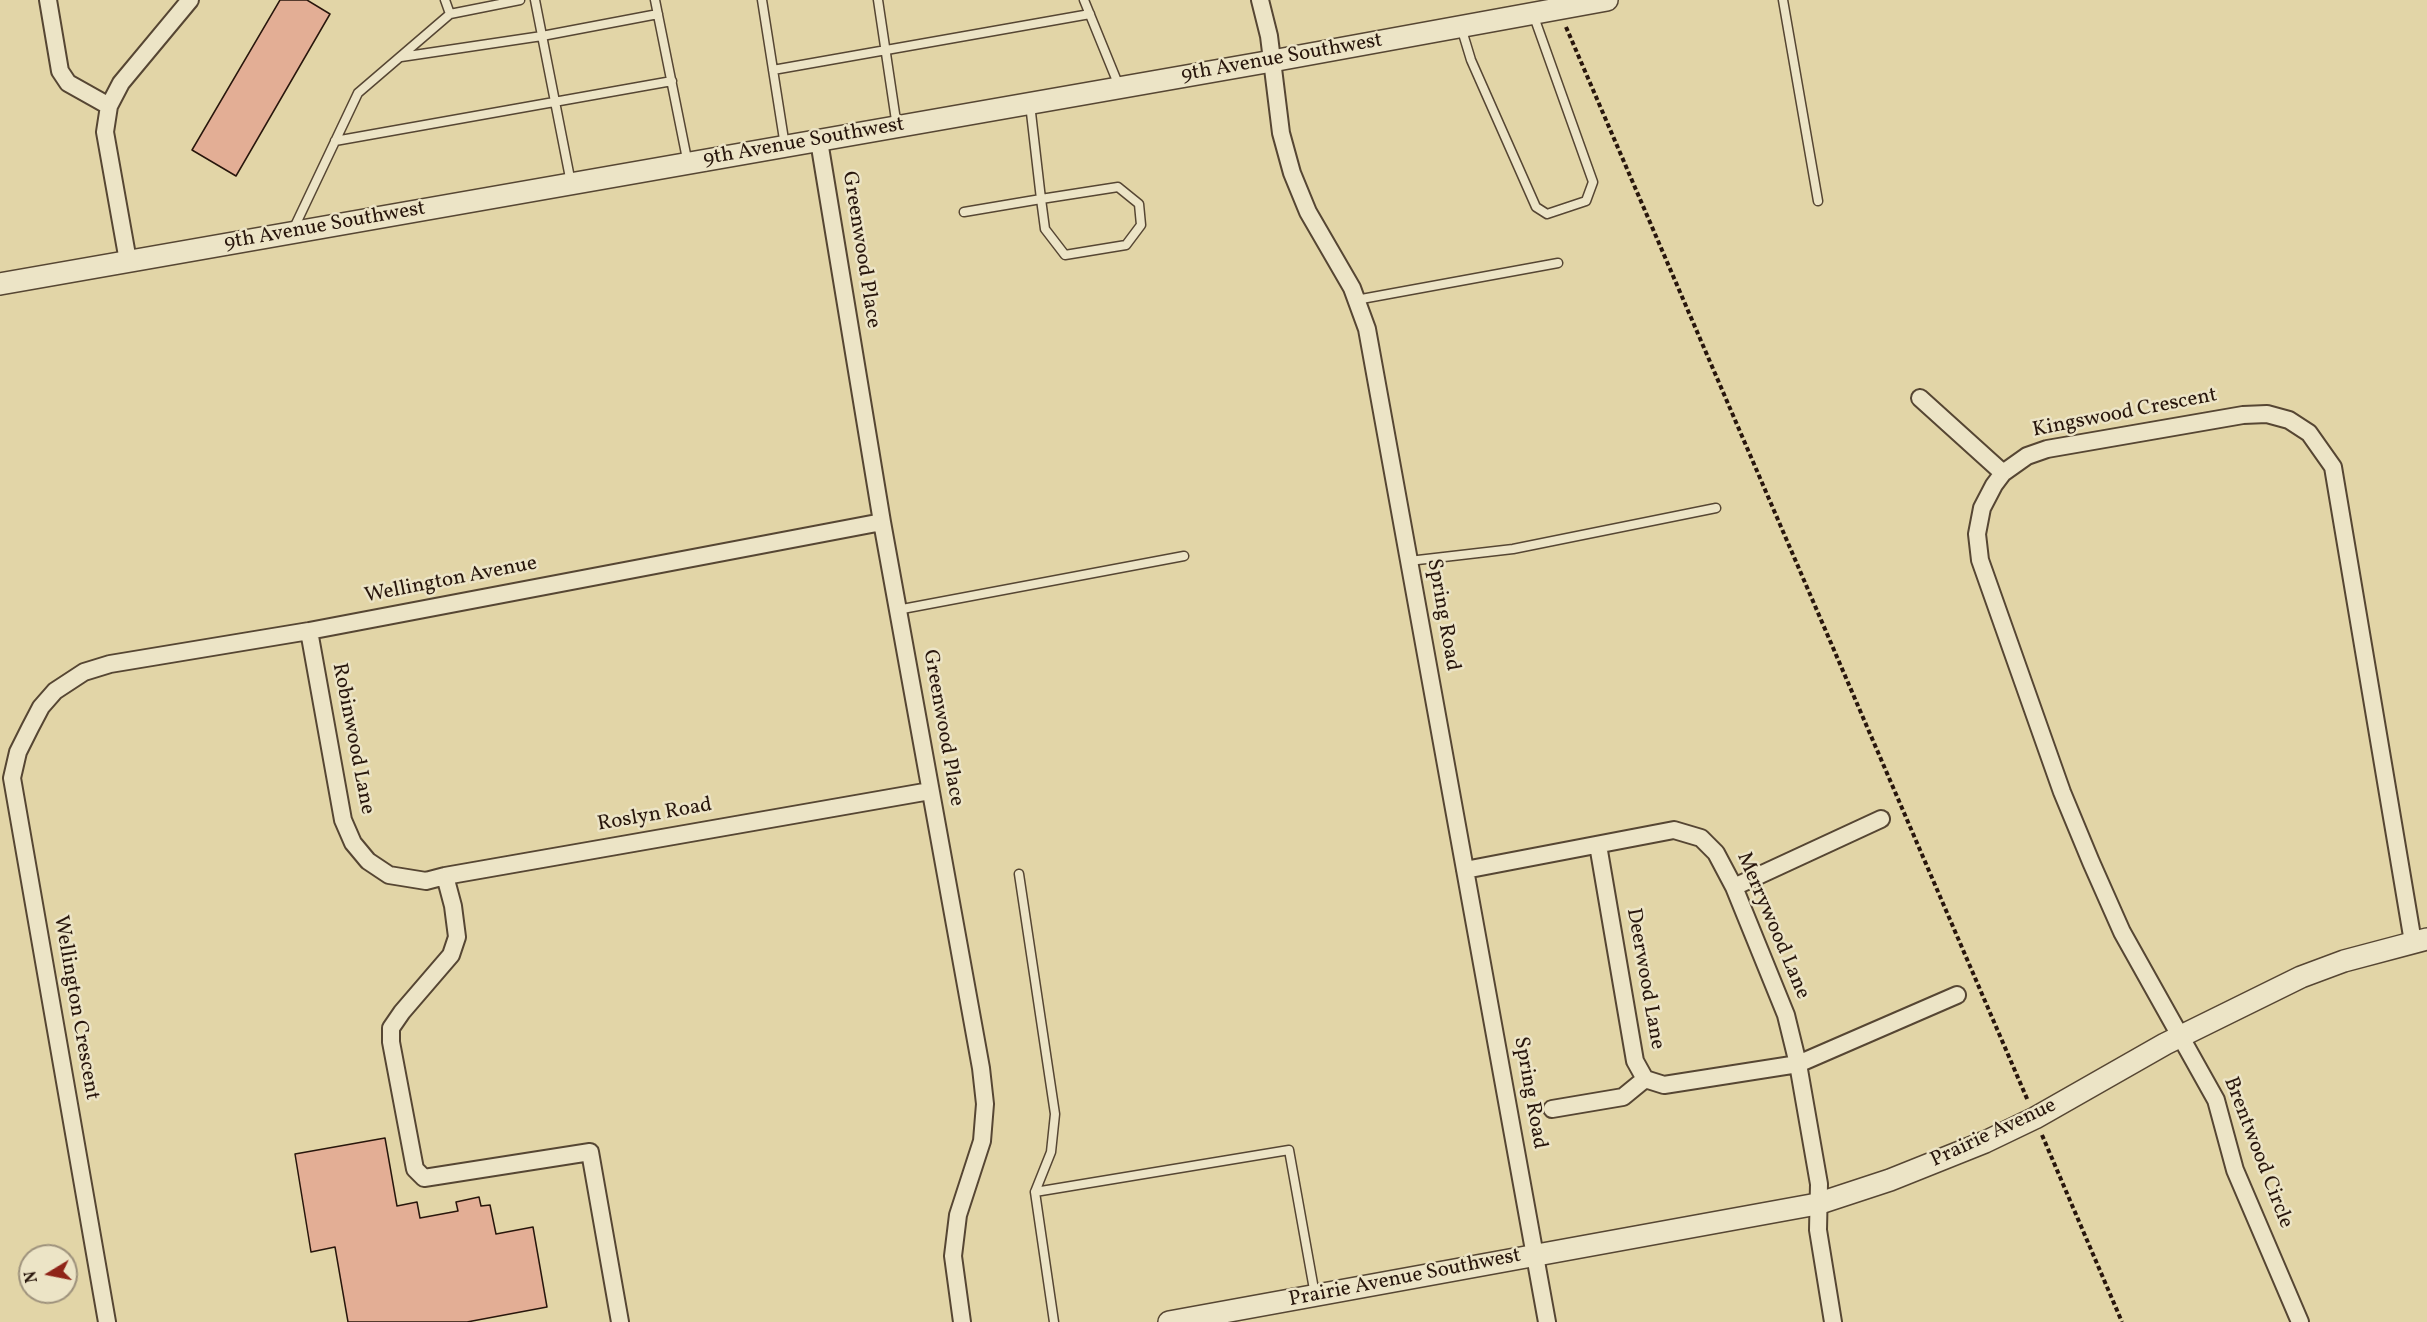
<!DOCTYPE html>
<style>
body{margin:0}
#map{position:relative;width:2427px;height:1322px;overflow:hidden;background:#e2d5a7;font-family:Vollkorn,serif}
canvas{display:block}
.north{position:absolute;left:18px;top:1244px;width:60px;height:60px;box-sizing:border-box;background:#ece4c6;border:2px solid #9e927c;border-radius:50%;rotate:260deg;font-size:16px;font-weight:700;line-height:24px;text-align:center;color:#28160c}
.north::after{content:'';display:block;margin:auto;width:21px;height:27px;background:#8f2418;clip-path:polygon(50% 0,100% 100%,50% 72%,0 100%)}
</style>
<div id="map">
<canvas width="2427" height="1322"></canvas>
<div class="north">N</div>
</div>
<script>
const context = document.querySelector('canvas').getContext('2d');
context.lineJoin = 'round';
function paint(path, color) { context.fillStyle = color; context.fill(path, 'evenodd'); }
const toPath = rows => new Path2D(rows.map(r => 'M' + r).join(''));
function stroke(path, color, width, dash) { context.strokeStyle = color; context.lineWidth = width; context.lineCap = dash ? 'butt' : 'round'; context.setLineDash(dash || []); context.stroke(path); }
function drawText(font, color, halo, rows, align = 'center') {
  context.font = font + ' Vollkorn,serif'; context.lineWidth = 5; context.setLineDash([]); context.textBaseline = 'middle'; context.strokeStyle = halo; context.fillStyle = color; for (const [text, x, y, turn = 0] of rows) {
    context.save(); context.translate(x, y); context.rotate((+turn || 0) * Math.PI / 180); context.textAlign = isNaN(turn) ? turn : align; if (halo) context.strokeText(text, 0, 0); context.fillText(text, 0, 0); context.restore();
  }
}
const building = toPath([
 [280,0,307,0,330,14,236,176,192,150,280,0],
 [385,1138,397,1206,417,1202,420,1218,458,1211,456,1202,479,1197,481,1206,490,1205,496,1234,533,1227,547,1307,467,1322,348,1322,335,1247,311,1252,295,1154,385,1138]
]);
paint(building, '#e3ae95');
stroke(building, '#28160c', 1.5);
const service = toPath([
 [535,0,571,183],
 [655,0,688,164],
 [762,0,785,146],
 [878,0,897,127],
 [1084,0,1119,86],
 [1783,0,1818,201],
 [450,14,520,0],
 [1461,27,1471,60,1536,207,1547,214,1586,201,1593,182,1533,14],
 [401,57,542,36,658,14],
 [773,70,1090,14],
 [335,141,672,81],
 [964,212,1041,199,1118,187,1139,204,1141,225,1126,245,1065,255,1045,229,1041,199,1030,104],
 [293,230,358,93,450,14,445,0],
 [1356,300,1558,263],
 [1409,561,1513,549,1716,508],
 [897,610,1184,556],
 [1019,874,1055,1114,1051,1152,1035,1192,1054,1322],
 [1035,1192,1289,1150,1315,1295]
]);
const minor = toPath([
 [48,0,60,71,68,83,109,106],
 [1260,0,1269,36,1281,133,1292,173,1308,212,1352,288,1367,329,1547,1322],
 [819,141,882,522,981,1068,985,1104,982,1141,958,1215,953,1256,962,1322],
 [128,261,105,132,109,106,121,83,190,0],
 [1920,398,2003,473],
 [309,631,343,820,353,843,368,861,389,875,426,881,445,876,930,791],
 [1598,845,1635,1061,1645,1079,1664,1085,1798,1064,1957,995],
 [1465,870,1674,830,1701,838,1716,853,1734,887,1786,1015,1798,1064,1819,1184,1818,1230,1833,1322],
 [445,876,453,906,457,937,451,955,402,1012,391,1028,391,1042,415,1169,424,1178,590,1152,620,1322],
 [1734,887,1881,819],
 [1552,1109,1623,1097,1645,1079],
 [107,1322,12,778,18,752,30,728,41,707,55,691,84,672,110,664,309,631,882,522],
 [2300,1322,2235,1170,2216,1100,2122,932,2091,862,2062,792,1980,560,1977,534,1982,508,1994,485,2003,473,2027,456,2047,449,2243,415,2267,414,2289,420,2309,433,2333,467,2413,942]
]);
const tertiary = toPath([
 [0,284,1272,61,1607,0],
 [1169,1322,1817,1204,1890,1180,1985,1142,2035,1118,2165,1044,2301,977,2344,961,2427,939]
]);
stroke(service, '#564633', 11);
stroke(minor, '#564633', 20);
stroke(tertiary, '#564633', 24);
stroke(toPath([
 [1566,27,2028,1101],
 [2042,1135,2122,1322]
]), '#28160c', 4, [4.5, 3]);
stroke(service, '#ece4c6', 8);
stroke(minor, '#ece4c6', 16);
stroke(tertiary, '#ece4c6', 21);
drawText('21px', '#28160c', '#ece4c6', [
 ["9th Avenue Southwest",1282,59,-10],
 ["9th Avenue Southwest",804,143,-10],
 ["9th Avenue Southwest",325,227,-10],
 ["Greenwood Place",860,250,81],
 ["Kingswood Crescent",2125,414,-11],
 ["Wellington Avenue",451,581,-11],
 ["Spring Road",1442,615,80],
 ["Greenwood Place",942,728,80],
 ["Robinwood Lane",352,739,79],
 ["Roslyn Road",655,816,-10],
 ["Merrywood Lane",1772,926,67],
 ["Deerwood Lane",1644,979,80],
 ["Wellington Crescent",75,1008,80],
 ["Spring Road",1529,1093,80],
 ["Prairie Avenue",1994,1134,-25],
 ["Brentwood Circle",2257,1153,69],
 ["Prairie Avenue Southwest",1405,1279,-11]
]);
</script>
